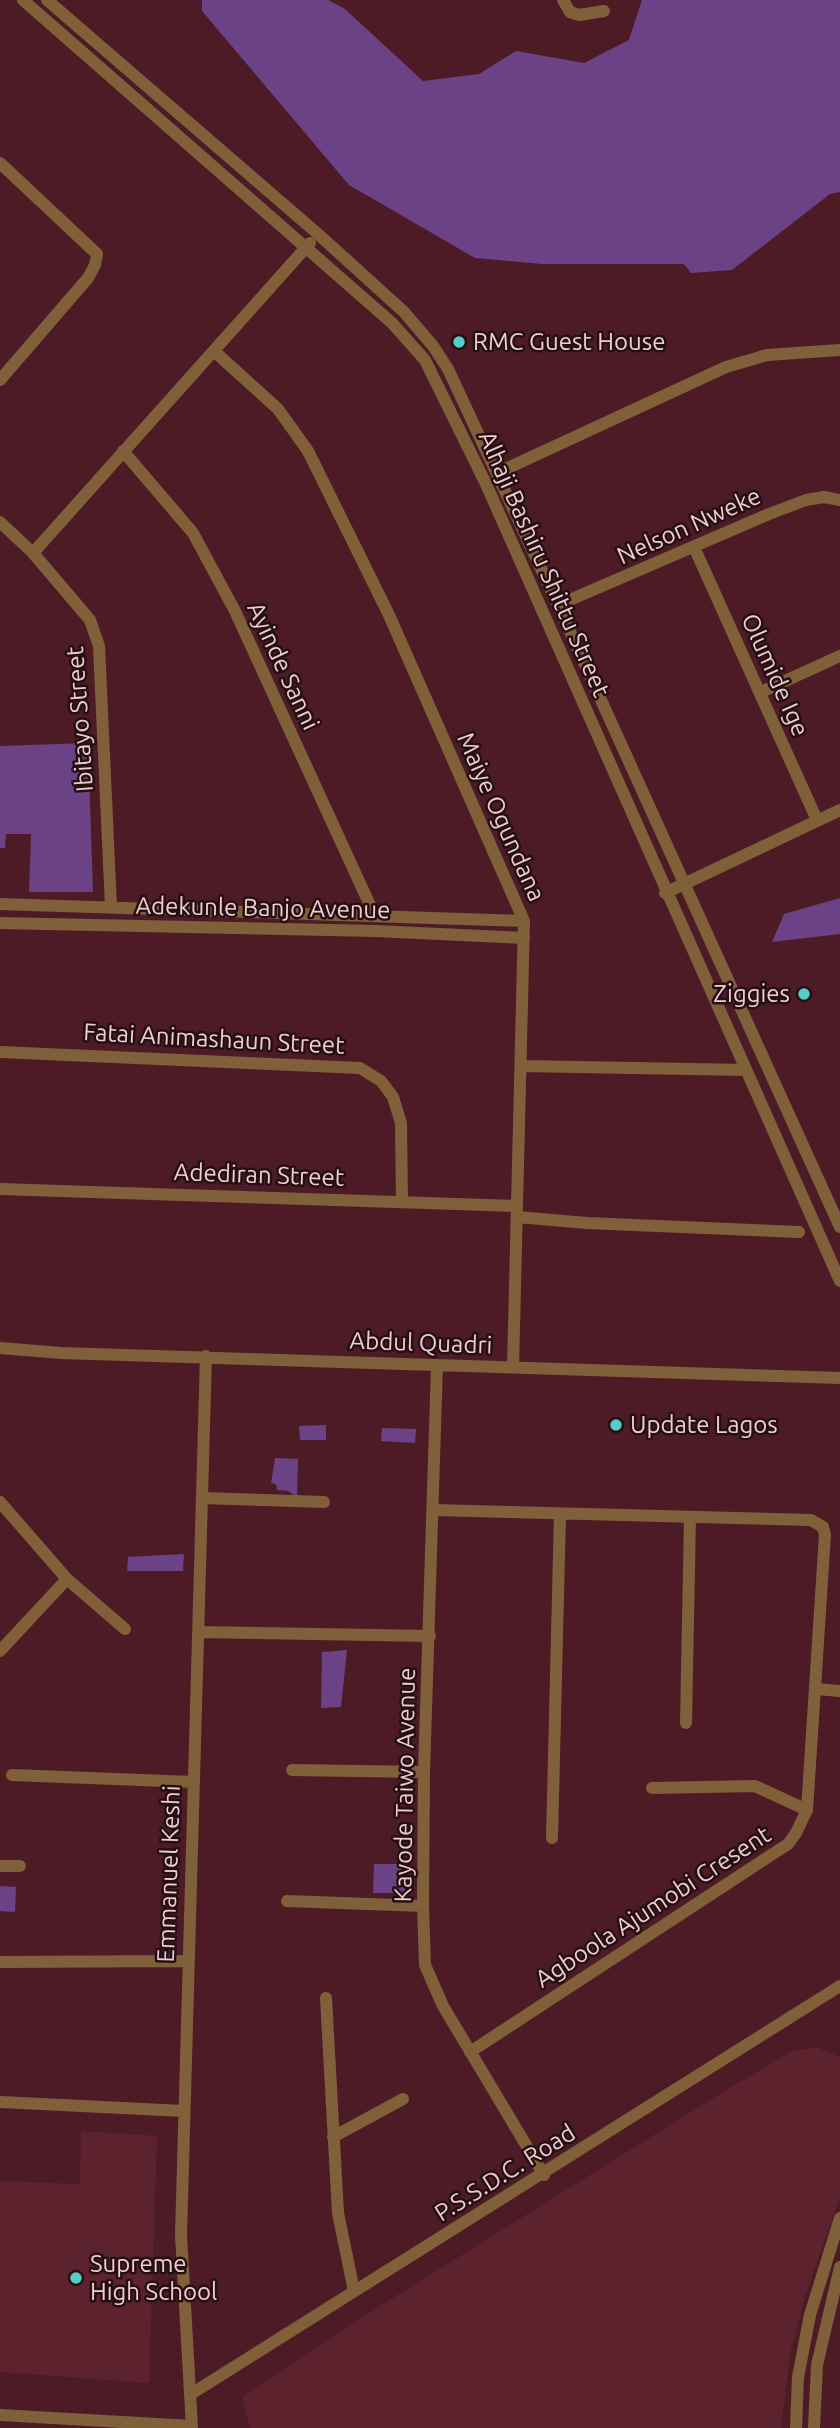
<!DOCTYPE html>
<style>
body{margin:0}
canvas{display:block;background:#4d1b26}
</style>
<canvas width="840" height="2428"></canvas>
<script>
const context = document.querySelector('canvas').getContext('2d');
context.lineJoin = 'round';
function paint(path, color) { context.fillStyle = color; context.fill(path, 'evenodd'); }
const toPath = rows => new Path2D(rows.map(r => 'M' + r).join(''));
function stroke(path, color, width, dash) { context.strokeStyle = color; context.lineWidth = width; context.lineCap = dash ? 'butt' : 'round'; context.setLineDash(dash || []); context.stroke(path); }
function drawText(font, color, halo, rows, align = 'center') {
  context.font = font + ' Ubuntu,sans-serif'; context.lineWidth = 5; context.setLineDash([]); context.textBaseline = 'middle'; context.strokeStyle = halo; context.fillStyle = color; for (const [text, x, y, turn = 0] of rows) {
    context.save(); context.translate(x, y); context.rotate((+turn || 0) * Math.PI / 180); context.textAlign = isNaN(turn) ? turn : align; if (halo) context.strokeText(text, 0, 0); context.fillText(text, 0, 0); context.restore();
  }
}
paint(toPath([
 [816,2047,840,2057,840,2197,805,2296,790,2354,781,2428,250,2428,242,2397,380,2306,718,2095,792,2051],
 [81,2131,157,2136,149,2383,0,2372,0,2181,80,2184]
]), '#5c222e');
paint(toPath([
 [202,0,328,0,345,9,423,81,479,74,516,51,584,63,629,40,642,0,840,0,840,192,830,194,732,270,691,273,684,264,542,264,475,258,349,185,202,11],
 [88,743,93,892,29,892,31,834,6,834,5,848,0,848,0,746],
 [840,898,840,934,772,942,784,914],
 [326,1425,326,1440,300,1440,299,1426],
 [382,1428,416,1429,415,1443,381,1441],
 [275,1458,298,1459,297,1497,288,1491,277,1490,276,1484,271,1483],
 [184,1554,183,1571,127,1571,128,1557],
 [347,1650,341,1707,321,1708,322,1652],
 [374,1864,400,1864,405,1868,405,1893,373,1893],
 [0,1886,16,1887,15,1912,0,1911]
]), '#6a4285');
stroke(toPath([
 [23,0,392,323,425,360,486,484,840,1281],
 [47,0,318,234,404,312,433,346,448,369,558,605,840,1227],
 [563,0,570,12,579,15,604,11],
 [0,163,97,254,95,265,88,278,0,380],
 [215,352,278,409,308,451,389,615,524,921,513,1367],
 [123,451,193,533,235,611,375,916],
 [497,473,726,367,767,355,840,350],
 [0,522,33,553,90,620,99,646,111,907],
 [694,547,817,820],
 [33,553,310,243],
 [558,605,769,514,806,500,824,497,840,500],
 [761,692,840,656],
 [665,893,840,810],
 [0,904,524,921],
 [0,923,376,931,524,938],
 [0,1052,360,1068,381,1081,393,1097,401,1123,402,1201],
 [521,1066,746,1070],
 [0,1189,517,1206],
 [517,1217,587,1223,799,1232],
 [0,1348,61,1353,840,1378],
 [437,1365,424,1772,423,1906,425,1965,443,2006,544,2175],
 [202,1498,324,1502],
 [0,1502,67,1579,125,1629],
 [434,1510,811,1520,823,1527,825,1535,807,1810,796,1833,788,1844,470,2052],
 [199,1632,430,1636],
 [0,1651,67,1579],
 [817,1689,840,1691],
 [686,1723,690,1517],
 [292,1770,424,1772],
 [12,1775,193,1782],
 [652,1788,755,1786,807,1810],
 [552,1838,560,1514],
 [0,1866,20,1866],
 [287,1901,423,1906],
 [0,1962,187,1961],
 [326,1998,338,2213,354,2291],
 [0,2102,183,2111],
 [333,2137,403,2099],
 [191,2394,840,1986],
 [0,2415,192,2426],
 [192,2428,181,2235,206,1356],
 [796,2428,798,2377,810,2315,840,2218],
 [814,2428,817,2365,840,2267]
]), '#806039', 12);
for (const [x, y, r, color] of [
 [459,342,7,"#54cdc7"],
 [804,994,7,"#54cdc7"],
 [616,1425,7,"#54cdc7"],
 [76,2278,7,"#54cdc7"]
]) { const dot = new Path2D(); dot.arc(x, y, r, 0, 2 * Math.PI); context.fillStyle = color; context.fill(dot); stroke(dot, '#250f13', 2.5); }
drawText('24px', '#eecdd0', '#250f13', [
 ["RMC Guest House",473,342],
 ["Ziggies",790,994,"right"],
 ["Update Lagos",630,1425],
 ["Supreme",90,2264],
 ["High School",90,2292]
], 'left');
drawText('24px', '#eecdd0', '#250f13', [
 ["Nelson Nweke",689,526,-24],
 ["Alhaji Bashiru Shittu Street",544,564,66],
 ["Ayinde Sanni",283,666,65],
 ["Olumide Ige",775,675,66],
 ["Ibitayo Street",80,719,-94],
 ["Maiye Ogundana",501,817,66],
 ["Adekunle Banjo Avenue",263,908,1],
 ["Fatai Animashaun Street",214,1039,3],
 ["Adediran Street",259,1175,2],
 ["Abdul Quadri",421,1343,2],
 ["Kayode Taiwo Avenue",405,1785,-89],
 ["Emmanuel Keshi",169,1874,-88],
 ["Agboola Ajumobi Cresent",653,1907,-33],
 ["P.S.S.D.C. Road",505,2173,-32]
]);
</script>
